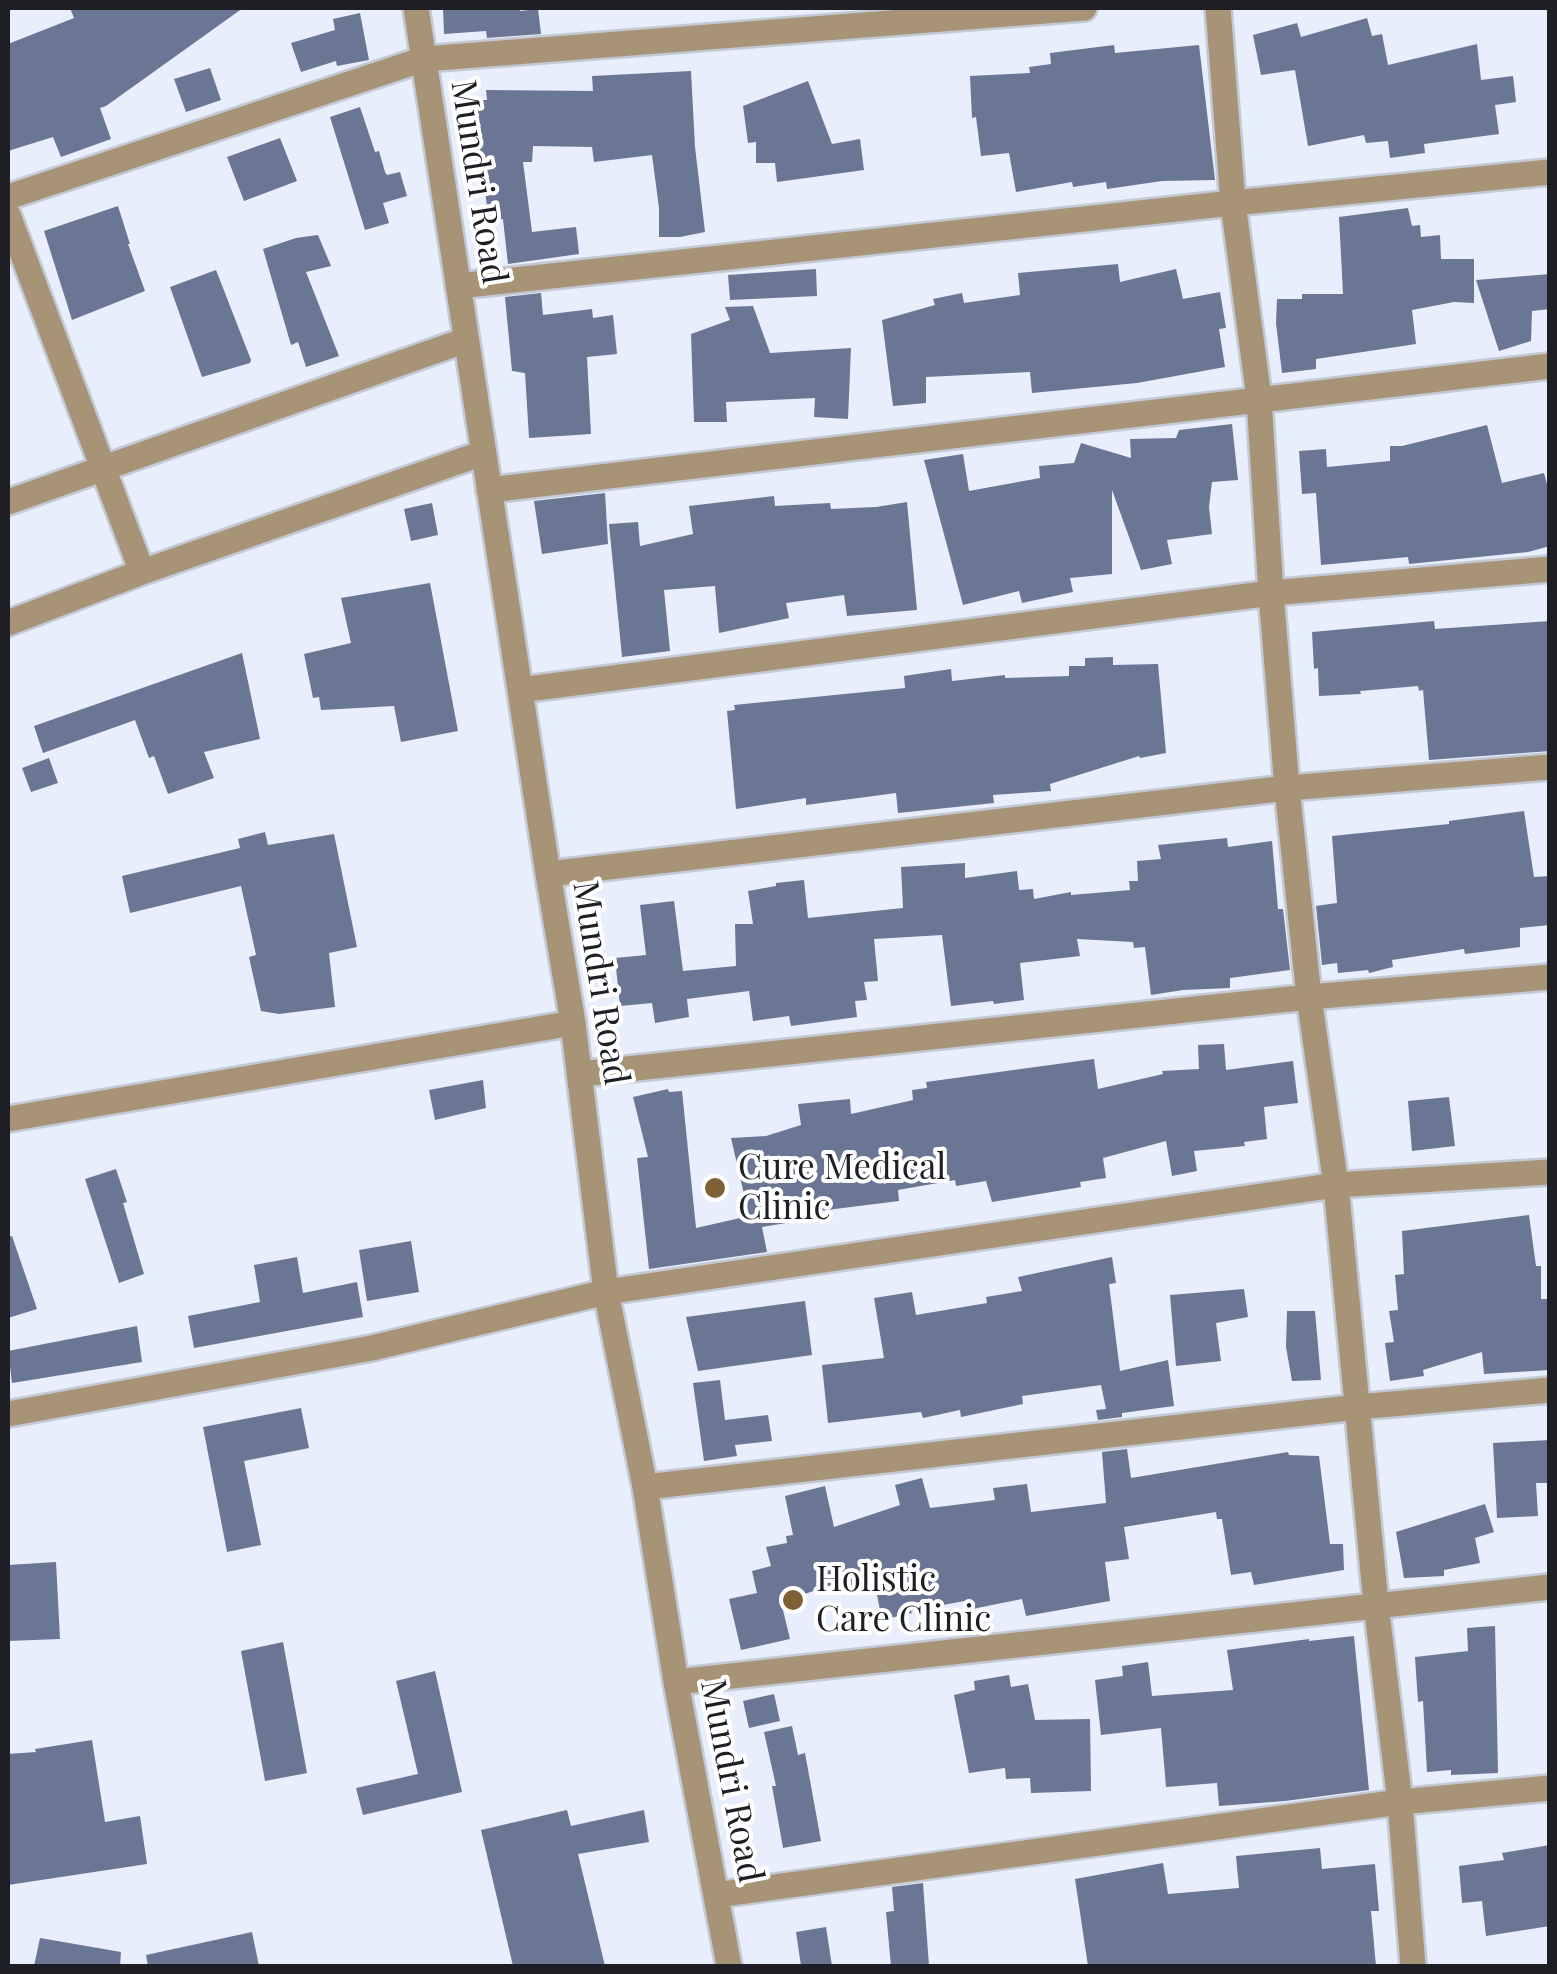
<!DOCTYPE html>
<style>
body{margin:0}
#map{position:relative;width:1557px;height:1974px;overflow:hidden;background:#e9eefd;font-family:"Playfair Display",serif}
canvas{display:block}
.frame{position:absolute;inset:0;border:10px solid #1d1f25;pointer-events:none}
</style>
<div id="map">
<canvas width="1557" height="1974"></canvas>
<div class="frame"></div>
</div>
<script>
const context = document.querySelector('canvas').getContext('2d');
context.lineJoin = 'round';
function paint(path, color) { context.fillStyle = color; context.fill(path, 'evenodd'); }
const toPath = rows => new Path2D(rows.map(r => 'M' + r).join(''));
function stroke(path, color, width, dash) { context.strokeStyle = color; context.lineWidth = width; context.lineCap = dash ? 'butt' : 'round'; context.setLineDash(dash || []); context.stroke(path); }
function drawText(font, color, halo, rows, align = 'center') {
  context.font = font + ' "Playfair Display",serif'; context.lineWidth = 8; context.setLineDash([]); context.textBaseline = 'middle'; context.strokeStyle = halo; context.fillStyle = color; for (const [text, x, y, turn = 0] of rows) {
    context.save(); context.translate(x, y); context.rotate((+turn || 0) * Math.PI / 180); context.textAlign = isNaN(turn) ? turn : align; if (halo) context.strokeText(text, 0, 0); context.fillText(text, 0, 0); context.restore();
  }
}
paint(toPath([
 [70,8,243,8,106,106,100,108,111,139,61,157,53,137,8,151,8,44,74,18],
 [443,8,520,8,520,11,538,9,541,34,487,38,486,31,444,34],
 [360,13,369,60,337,66,336,61,301,72,291,43,335,30,333,19],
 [1367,18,1372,36,1382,34,1388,65,1477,44,1481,80,1513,76,1516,102,1495,105,1499,134,1424,144,1425,153,1390,158,1388,141,1366,143,1364,135,1308,146,1295,70,1261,75,1253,35,1297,23,1301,37],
 [1114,45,1115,53,1199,45,1215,180,1162,181,1107,189,1106,182,1073,187,1072,182,1016,192,1009,153,981,156,976,117,972,118,970,76,1030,73,1029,67,1051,64,1050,53],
 [210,68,221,100,186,112,174,79],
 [691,71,695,147,705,232,680,237,659,237,659,208,652,155,594,162,592,147,533,146,532,162,523,162,532,232,576,227,579,254,508,264,503,219,489,221,481,162,475,162,472,133,473,100,487,100,486,90,593,91,592,76],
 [808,81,832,144,860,139,864,170,777,182,775,163,756,163,756,142,748,143,743,106],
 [360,107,375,152,379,151,385,172,387,175,400,172,407,196,383,203,389,223,365,230,330,117],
 [280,138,297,181,244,201,227,157],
 [118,206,130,244,128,244,145,291,72,320,44,231],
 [1408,208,1412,226,1420,225,1421,237,1440,235,1441,259,1474,259,1474,303,1454,302,1412,310,1416,344,1316,359,1316,369,1282,373,1276,323,1277,299,1302,299,1302,294,1343,294,1339,217],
 [318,235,331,266,306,272,339,356,306,367,298,342,291,345,263,249,296,238],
 [1118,264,1120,282,1176,269,1183,299,1220,292,1226,328,1219,329,1225,367,1137,383,1032,393,1030,372,926,377,926,403,893,406,882,320,935,305,933,299,962,293,964,303,1020,295,1018,273],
 [816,269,817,296,730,300,728,275],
 [216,270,251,360,250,363,202,377,170,287],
 [1550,274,1550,309,1532,311,1531,341,1499,351,1476,280],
 [541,293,543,315,592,309,593,318,613,315,617,354,587,357,591,434,529,438,525,373,512,371,505,297],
 [753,306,770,353,851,348,848,419,814,417,815,398,726,402,727,422,694,422,691,334,730,320,725,307],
 [1232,424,1238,480,1212,482,1209,507,1212,534,1167,540,1172,564,1141,570,1112,490,1112,574,1070,578,1073,592,1022,603,1019,591,963,605,924,460,963,454,969,491,1040,478,1039,466,1074,463,1081,443,1131,458,1130,439,1176,438,1179,430],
 [1487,425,1502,483,1544,473,1550,495,1550,546,1528,552,1409,564,1408,557,1321,565,1316,493,1302,494,1299,451,1326,449,1327,467,1390,461,1390,446,1402,446],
 [605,493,608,544,542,554,534,501],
 [774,496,775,506,830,503,831,509,876,507,907,502,917,610,847,616,844,595,786,603,789,618,719,633,715,586,664,590,670,651,622,657,609,524,638,522,640,546,693,534,689,506],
 [432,503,438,535,411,541,404,509],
 [430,583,458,731,401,742,394,706,321,710,319,697,313,698,304,654,351,643,341,598],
 [1434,621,1435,629,1550,621,1550,751,1429,760,1423,690,1419,691,1418,686,1360,691,1361,694,1319,696,1318,668,1314,669,1312,632],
 [242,653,260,739,204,752,214,778,168,794,154,756,149,758,135,720,43,753,34,726],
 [1113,657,1113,665,1158,664,1166,753,1140,758,1139,756,1050,784,1051,791,993,795,994,803,898,813,896,793,806,805,806,798,736,809,727,711,735,710,734,705,905,688,904,676,951,669,952,681,1005,675,1005,678,1069,676,1069,666,1085,666,1085,658],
 [49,758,58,783,31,792,22,768],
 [1524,811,1534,877,1550,876,1550,925,1520,928,1520,947,1465,954,1464,949,1392,960,1393,967,1369,973,1368,970,1338,973,1337,963,1322,965,1316,906,1337,903,1332,836,1449,824,1449,821],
 [265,832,268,845,334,834,357,947,329,953,335,1007,279,1014,261,1011,249,957,256,955,241,886,130,913,122,876,240,848,238,839],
 [1227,838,1228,847,1272,841,1278,909,1283,909,1290,970,1230,978,1230,988,1183,990,1151,995,1145,947,1134,948,1133,942,1077,939,1080,956,1020,963,1024,1000,994,1004,993,1001,951,1006,942,935,874,939,878,981,864,982,867,1000,855,1001,857,1017,791,1026,789,1016,753,1021,749,991,687,999,689,1017,655,1023,652,1003,620,1006,615,958,646,955,640,905,674,901,683,971,736,966,735,924,753,924,748,891,776,886,776,883,804,880,808,918,903,908,901,867,965,863,965,878,1017,871,1019,890,1033,889,1034,899,1071,892,1071,895,1130,890,1129,881,1138,881,1137,861,1161,859,1158,845],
 [1224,1044,1226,1070,1293,1061,1298,1103,1264,1107,1267,1139,1244,1142,1245,1146,1194,1151,1197,1171,1172,1176,1166,1141,1103,1158,1106,1178,1080,1182,1081,1187,992,1202,986,1181,956,1186,955,1180,898,1190,899,1201,803,1213,804,1220,762,1227,767,1252,649,1269,637,1158,648,1157,633,1097,668,1089,669,1092,682,1091,696,1228,749,1216,731,1138,766,1136,801,1125,798,1104,850,1099,851,1114,913,1100,912,1090,927,1088,926,1082,1094,1059,1098,1089,1163,1074,1162,1071,1199,1069,1198,1045],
 [483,1080,486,1108,435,1120,429,1090],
 [1449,1097,1455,1146,1412,1151,1408,1101],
 [116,1169,127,1202,123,1203,144,1274,119,1283,85,1179],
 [1529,1215,1536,1266,1541,1266,1541,1299,1550,1299,1550,1370,1484,1374,1482,1352,1423,1370,1424,1376,1390,1381,1385,1343,1394,1342,1389,1311,1398,1310,1395,1275,1404,1274,1402,1231],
 [12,1236,37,1309,8,1318,8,1237],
 [411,1241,419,1292,367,1301,359,1250],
 [297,1257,303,1293,357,1282,363,1317,194,1348,188,1316,260,1302,254,1265],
 [1112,1257,1116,1283,1109,1284,1120,1371,1168,1360,1174,1406,1122,1413,1122,1417,1098,1420,1096,1410,1106,1409,1101,1385,1022,1396,1023,1404,961,1417,960,1410,923,1418,921,1412,828,1423,822,1365,884,1358,874,1298,912,1292,916,1315,987,1303,986,1297,1022,1291,1018,1277],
 [1244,1289,1248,1317,1216,1323,1221,1361,1176,1366,1170,1295],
 [805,1301,812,1355,698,1371,686,1317],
 [1287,1311,1315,1311,1321,1380,1292,1381,1286,1347],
 [137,1326,142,1362,12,1383,8,1351],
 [720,1380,725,1420,768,1415,772,1441,735,1445,737,1456,704,1461,693,1383],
 [301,1408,309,1448,244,1461,261,1545,227,1552,203,1427],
 [1550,1440,1550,1483,1536,1483,1538,1516,1497,1518,1493,1443],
 [1127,1449,1131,1478,1288,1452,1289,1455,1319,1456,1330,1544,1343,1544,1344,1570,1254,1585,1251,1572,1231,1575,1222,1519,1217,1519,1216,1512,1124,1527,1129,1559,1105,1562,1110,1601,1026,1616,1022,1599,972,1609,970,1600,911,1611,912,1613,882,1620,874,1580,848,1587,846,1580,781,1602,790,1639,741,1650,729,1599,757,1593,752,1571,771,1566,766,1547,787,1543,786,1536,793,1535,785,1496,825,1486,834,1527,900,1505,895,1485,922,1478,930,1508,995,1500,993,1488,1027,1484,1031,1512,1106,1503,1102,1452],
 [1485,1504,1494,1532,1475,1538,1480,1563,1444,1570,1444,1576,1404,1578,1396,1532],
 [56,1562,60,1639,8,1641,8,1565],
 [1495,1626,1498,1773,1451,1775,1451,1770,1427,1772,1423,1701,1418,1702,1415,1657,1468,1651,1467,1628],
 [1354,1636,1369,1790,1285,1801,1219,1806,1217,1783,1166,1787,1161,1728,1101,1735,1095,1680,1123,1676,1122,1666,1148,1662,1152,1696,1233,1690,1227,1650,1309,1639,1309,1641],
 [283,1642,307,1773,265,1781,241,1651],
 [435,1671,462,1792,363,1815,356,1788,418,1774,396,1681],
 [1009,1675,1011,1687,1028,1684,1035,1720,1090,1719,1091,1791,1031,1793,1030,1778,1006,1779,1005,1768,969,1773,954,1695,975,1690,974,1681],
 [774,1694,780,1721,749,1728,743,1701],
 [792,1726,798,1755,805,1753,821,1841,783,1848,772,1786,776,1786,764,1732],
 [92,1740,105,1822,140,1816,147,1864,8,1885,8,1754,36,1752,35,1749],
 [567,1810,571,1826,644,1810,649,1842,578,1854,605,1966,513,1966,481,1830],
 [1550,1845,1550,1926,1486,1936,1482,1901,1462,1903,1459,1866,1504,1860,1502,1853],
 [1320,1848,1322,1869,1375,1864,1379,1911,1371,1911,1376,1966,1088,1966,1075,1879,1163,1863,1168,1894,1239,1888,1236,1856],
 [923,1883,929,1966,891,1966,886,1912,894,1911,892,1887],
 [826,1927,832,1966,801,1966,796,1932],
 [252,1932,259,1966,148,1966,146,1955],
 [40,1938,121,1952,120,1966,34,1966]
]), '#6b7694');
const minor = toPath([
 [416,8,548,874,573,1023,606,1292,645,1487,676,1682,729,1966],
 [1218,8,1233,203,1259,398,1271,593,1287,788,1309,997,1336,1185,1376,1604,1400,1802,1413,1966],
 [8,197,424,59,1084,8],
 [8,215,142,572],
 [458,286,1233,203,1550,172],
 [489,490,1550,366],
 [8,502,466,340],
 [8,623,142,572,483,453],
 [520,690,1271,593,1550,569],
 [548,874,1287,788,1550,767],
 [580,1074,1309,997,1550,977],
 [8,1119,573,1023],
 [8,1414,372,1348,606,1292,1336,1185,1550,1172],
 [645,1487,1358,1407,1550,1390],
 [676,1682,1550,1587],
 [716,1895,1400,1802,1550,1788]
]);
stroke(minor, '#c4c9d6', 30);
stroke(minor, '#a79375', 25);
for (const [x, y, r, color] of [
 [715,1188,12,"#7d6134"],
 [793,1600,12,"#7d6134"]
]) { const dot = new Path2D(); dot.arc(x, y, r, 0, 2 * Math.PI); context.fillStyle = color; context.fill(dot); stroke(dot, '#fff', 4); }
drawText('35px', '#1d1f25', '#fff', [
 ["Mundri Road",478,182,81],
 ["Mundri Road",600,983,81],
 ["Mundri Road",731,1781,79]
]);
drawText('35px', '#1d1f25', '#fff', [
 ["Cure Medical",738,1168],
 ["Clinic",738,1208],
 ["Holistic",816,1580],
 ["Care Clinic",816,1620]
], 'left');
</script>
